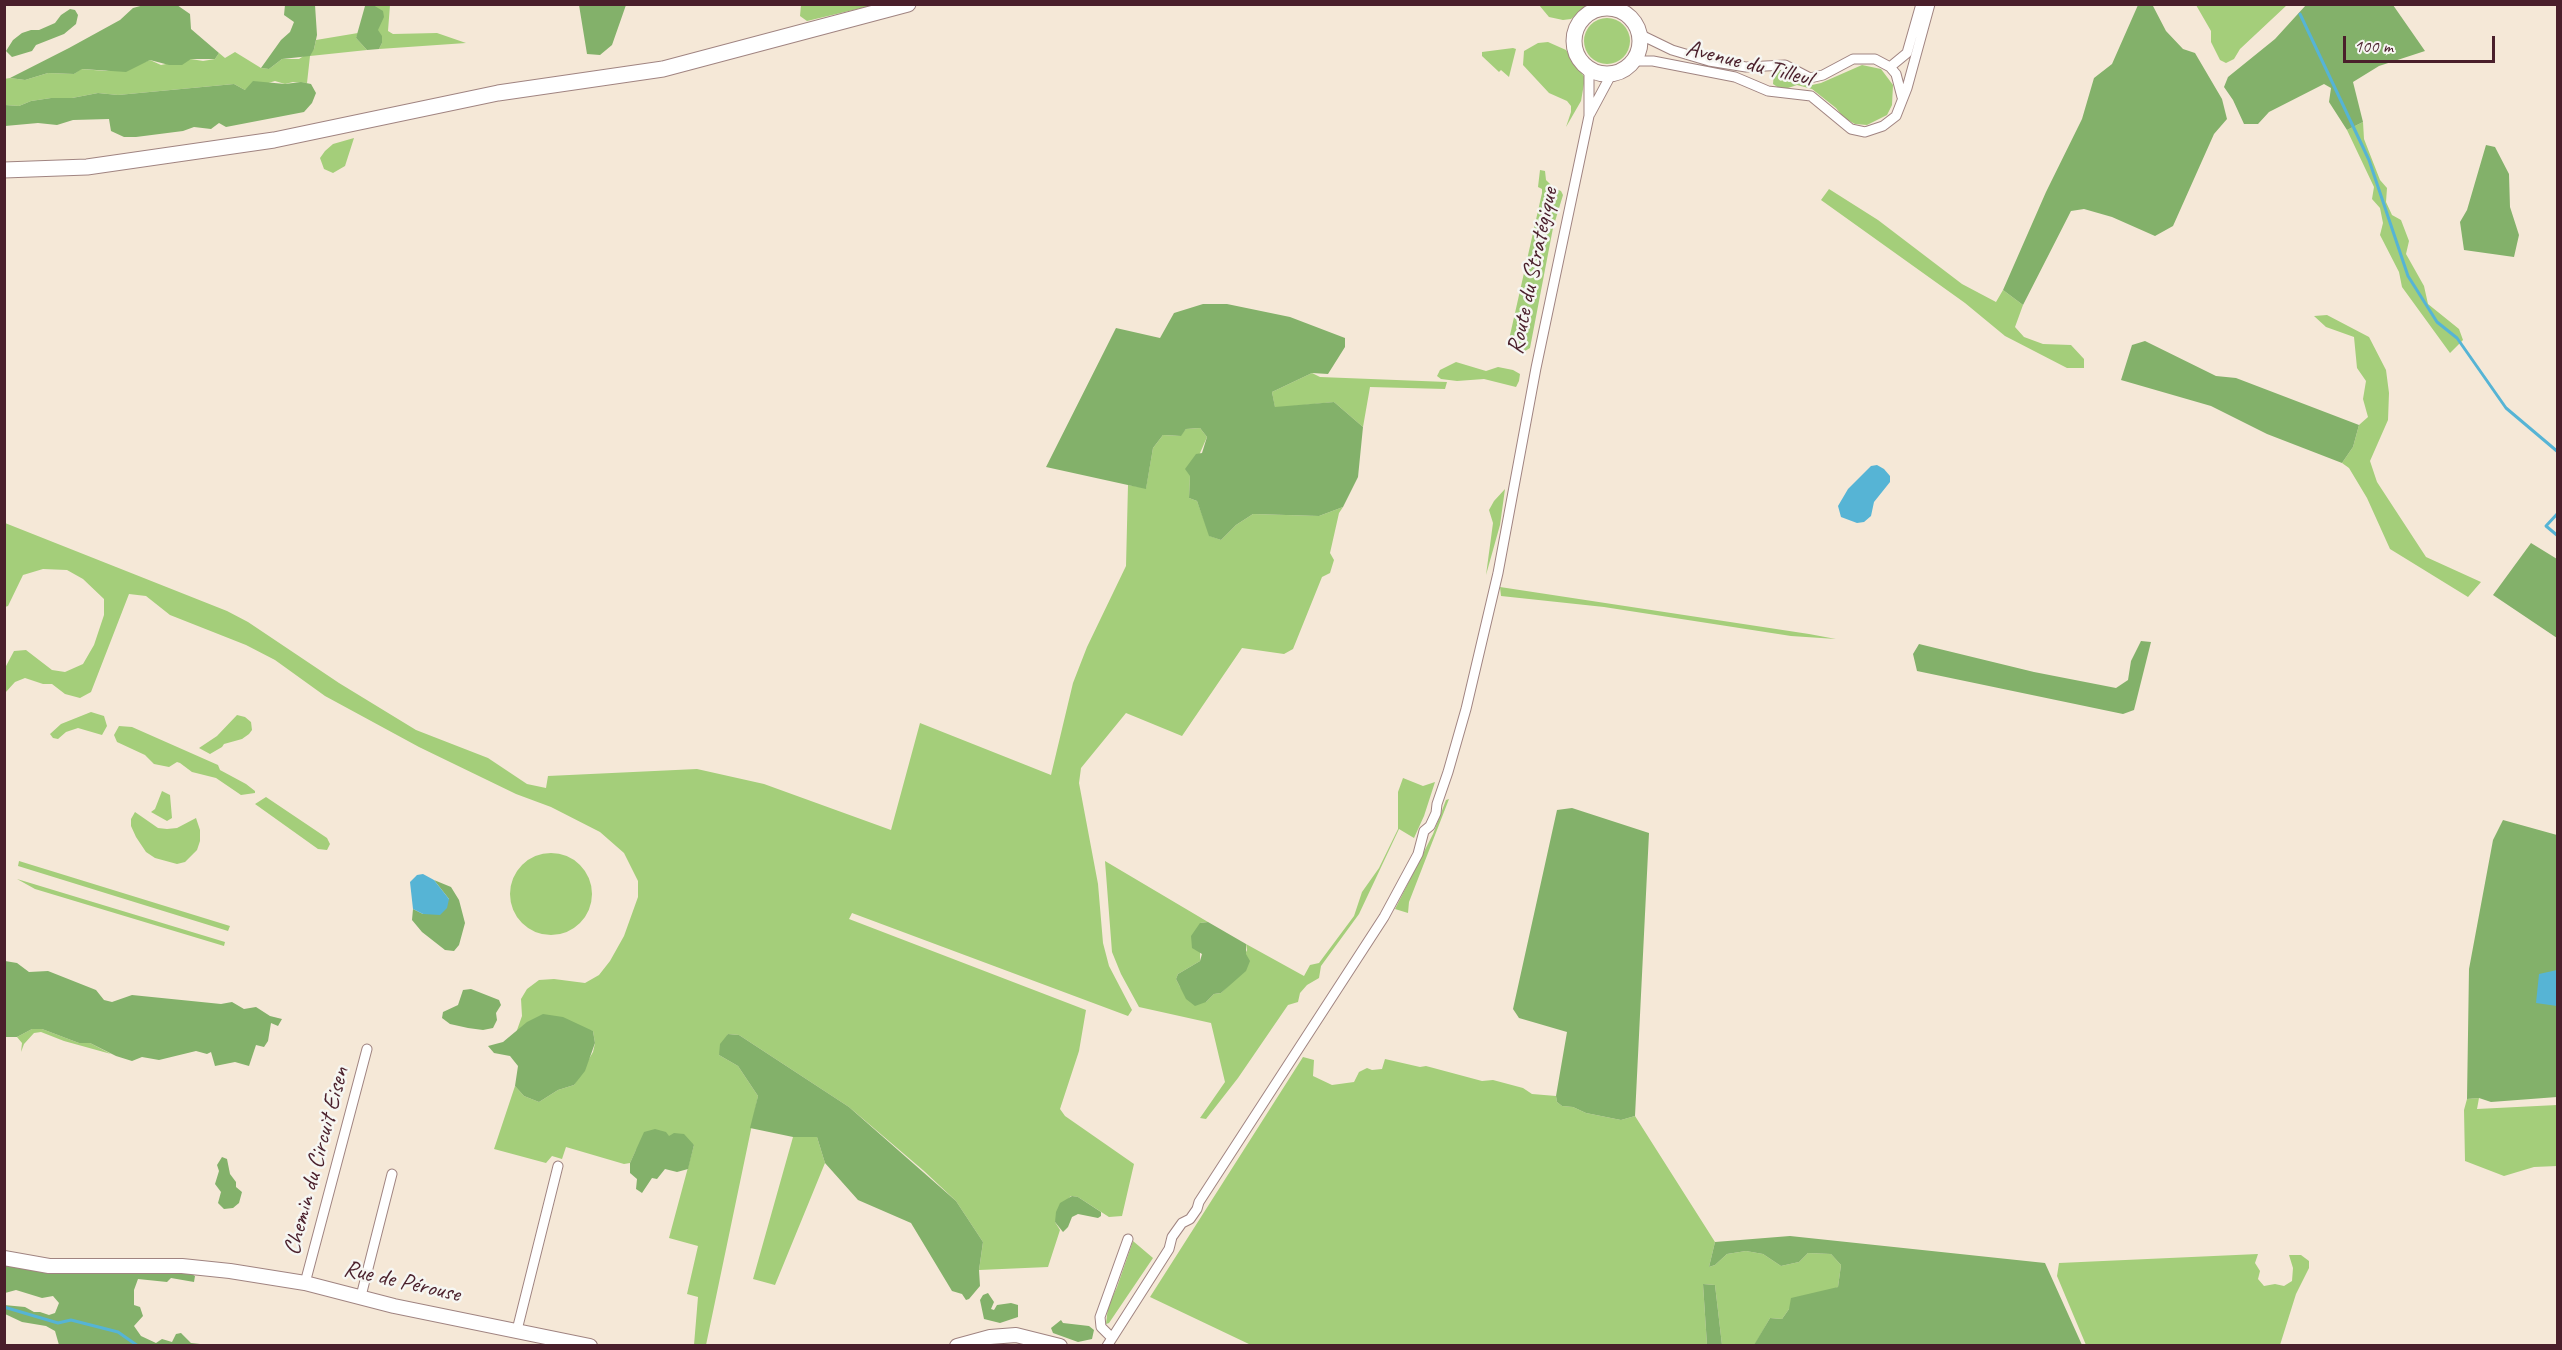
<!DOCTYPE html>
<meta charset="utf-8">
<style>
body{margin:0}
#map{position:relative;width:2562px;height:1350px;overflow:hidden;background:#f5e8d7;font-family:Caveat,sans-serif}
canvas{display:block}
.frame{position:absolute;inset:0;border:6px solid #4a1f2b;pointer-events:none}
.scale{position:absolute;left:2343px;top:36px;width:152px;height:27px;box-sizing:border-box;border:3px solid #4a1f2b;border-top:0;padding-left:8px;font-size:18px;line-height:21px;white-space:nowrap;color:#4a1f2b;-webkit-text-stroke:4px #f6f6f2;paint-order:stroke}
</style>
<div id="map">
<canvas width="2562" height="1350"></canvas>
<div class="frame"></div>
<div class="scale">100 m</div>
</div>
<script>
const context = document.querySelector('canvas').getContext('2d');
context.lineJoin = 'round';
function paint(path, color) { context.fillStyle = color; context.fill(path, 'evenodd'); }
const toPath = rows => new Path2D(rows.map(r => 'M' + r).join(''));
function stroke(path, color, width, dash) { context.strokeStyle = color; context.lineWidth = width; context.lineCap = dash ? 'butt' : 'round'; context.setLineDash(dash || []); context.stroke(path); }
function drawText(font, color, halo, rows, align = 'center') {
  context.font = font + ' Caveat,sans-serif'; context.lineWidth = 5; context.setLineDash([]); context.textBaseline = 'middle'; context.strokeStyle = halo; context.fillStyle = color; for (const [text, x, y, turn = 0] of rows) {
    context.save(); context.translate(x, y); context.rotate((+turn || 0) * Math.PI / 180); context.textAlign = isNaN(turn) ? turn : align; if (halo) context.strokeText(text, 0, 0); context.fillText(text, 0, 0); context.restore();
  }
}
paint(toPath([
 [869,4,870,6,807,21,800,16,801,5],
 [365,5,390,5,388,31,393,34,437,33,466,43,379,49,382,43],
 [1539,5,1588,5,1571,19,1563,20,1549,17],
 [2196,5,2287,4,2287,5,2240,49,2234,59,2226,63,2220,60,2211,42,2211,31],
 '1584 41a23 23 0 1 1 46 0a23 23 0 1 1-46 0Z',
 [358,33,356,38,367,50,310,56,307,83,293,82,285,84,275,81,245,90,234,84,118,95,98,93,72,98,51,98,31,101,19,106,5,105,4,79,10,78,25,80,48,73,74,74,81,69,106,71,139,64,150,60,161,65,191,59,203,61,215,59,219,53,225,58,235,52,261,68,269,69,282,59,299,59,314,49,316,40],
 [1548,42,1566,50,1585,78,1581,101,1566,127,1571,112,1571,106,1567,101,1549,93,1523,65,1524,51,1538,43],
 [1513,48,1516,49,1509,77,1501,70,1499,72,1482,56,1482,52],
 [1862,65,1881,69,1893,85,1892,105,1887,115,1867,125,1855,124,1844,118,1836,108,1812,89,1797,85,1782,90,1773,84,1774,72,1780,69,1794,80,1812,85,1821,83],
 [2363,122,2364,139,2380,180,2387,188,2386,202,2392,215,2401,220,2409,241,2406,254,2424,286,2428,304,2459,329,2463,340,2450,353,2402,287,2399,272,2380,235,2383,223,2380,208,2372,199,2374,187,2347,130],
 [354,138,345,166,333,173,324,169,320,158,325,151,333,144],
 [1540,170,1545,171,1546,180,1554,188,1561,191,1563,195,1553,228,1530,348,1525,351,1509,347,1508,344,1542,193,1542,189,1538,187],
 [1829,189,1878,220,1962,284,1996,302,2003,290,2023,305,2015,327,2024,337,2043,344,2071,345,2084,359,2084,368,2067,368,2005,336,1965,303,1821,200],
 [2327,315,2369,337,2386,370,2389,393,2388,420,2370,461,2377,482,2426,557,2481,582,2468,597,2390,549,2367,498,2349,468,2342,463,2353,447,2359,425,2368,417,2363,399,2366,381,2357,368,2354,337,2326,327,2314,316],
 [1456,362,1486,371,1498,367,1513,370,1520,374,1519,381,1516,387,1484,379,1457,381,1441,379,1437,376,1440,370],
 [1312,373,1320,377,1447,382,1445,389,1370,387,1363,427,1334,402,1275,408,1272,392],
 [1200,428,1207,437,1190,476,1189,498,1197,501,1210,536,1221,540,1236,525,1253,514,1319,516,1343,507,1339,513,1330,553,1334,560,1330,573,1322,577,1293,649,1284,654,1242,648,1182,736,1126,713,1081,768,1079,783,1098,884,1103,943,1109,966,1132,1010,1128,1016,852,913,849,919,1086,1010,1079,1051,1060,1109,1065,1116,1134,1164,1122,1216,1109,1217,1078,1197,1071,1196,1066,1201,1055,1222,1060,1230,1048,1267,979,1270,983,1242,956,1201,924,1171,849,1107,739,1035,728,1034,719,1055,738,1066,758,1096,706,1345,694,1345,698,1297,687,1294,698,1246,669,1238,694,1145,669,1136,636,1150,630,1163,624,1164,566,1147,562,1159,552,1156,546,1163,494,1149,515,1086,524,1096,539,1102,558,1090,574,1085,593,1052,595,1043,593,1031,528,1022,516,1033,522,1016,521,999,527,989,539,980,554,979,585,983,599,975,610,961,624,936,638,897,638,881,624,853,600,832,551,807,516,794,419,747,325,696,275,660,246,645,170,615,146,596,129,594,91,692,80,698,65,694,52,684,43,684,25,678,15,682,5,693,5,668,14,651,26,650,52,670,65,672,83,664,94,645,104,615,104,599,83,579,67,570,43,569,23,575,8,606,5,607,5,523,227,611,248,622,339,683,416,730,488,758,527,784,546,788,548,776,697,769,764,784,891,830,920,723,1051,775,1073,683,1087,647,1126,566,1128,485,1146,488,1153,448,1163,435,1180,436,1186,429],
 [1505,489,1500,525,1486,575,1493,523,1489,510,1494,501],
 [1500,587,1809,634,1836,639,1791,636,1604,607,1501,596],
 [91,712,104,716,107,726,102,735,78,728,66,732,58,739,53,738,50,734,61,724],
 [237,715,245,717,251,722,252,730,249,734,242,739,224,744,222,747,210,754,199,748,217,736],
 [119,726,132,727,218,765,220,770,246,784,255,791,255,793,241,795,216,778,192,772,180,763,177,762,169,767,154,764,145,755,117,742,114,735],
 [1403,778,1423,786,1435,782,1424,816,1414,838,1399,829,1359,914,1321,966,1319,978,1307,985,1300,993,1298,1002,1288,1005,1238,1078,1206,1119,1200,1118,1225,1082,1211,1023,1139,1007,1121,974,1112,952,1105,861,1208,922,1200,923,1200,961,1178,974,1176,979,1180,987,1206,1002,1214,994,1221,993,1232,982,1247,950,1246,944,1304,976,1310,965,1319,963,1354,916,1362,892,1379,868,1398,829,1398,792],
 [162,791,170,795,172,818,167,821,151,812,155,809],
 [266,797,327,838,330,844,327,850,318,849,255,804],
 [1449,799,1409,902,1408,913,1395,909,1433,834,1446,800],
 [135,812,158,828,167,829,177,828,196,818,200,830,200,841,197,850,185,862,177,864,155,858,146,852,136,837,131,826,131,819],
 '510 894a41 41 0 1 1 82 0a41 41 0 1 1-82 0Z',
 [19,861,230,926,228,931,18,866],
 [17,879,225,942,224,946,35,889],
 [32,1029,42,1029,79,1043,90,1043,111,1054,64,1041,41,1032,34,1033,24,1044,21,1052,22,1043,17,1037],
 [1303,1057,1314,1060,1313,1076,1332,1085,1354,1082,1359,1072,1367,1068,1372,1070,1382,1069,1385,1059,1420,1067,1426,1066,1482,1081,1493,1080,1523,1088,1532,1094,1556,1096,1557,1102,1562,1106,1573,1107,1586,1113,1621,1120,1635,1116,1715,1242,1709,1267,1715,1265,1727,1254,1746,1251,1763,1254,1781,1266,1799,1262,1808,1253,1831,1254,1841,1265,1838,1287,1789,1309,1782,1319,1770,1318,1754,1346,1722,1345,1715,1285,1703,1284,1707,1345,1251,1345,1150,1297],
 [2479,1098,2477,1109,2557,1105,2557,1166,2534,1167,2504,1176,2465,1161,2464,1110,2467,1099],
 [793,1137,817,1137,825,1163,775,1285,753,1279],
 [1133,1241,1153,1258,1109,1323,1106,1324,1108,1307,1117,1287],
 [2258,1254,2255,1263,2260,1271,2258,1279,2264,1286,2275,1284,2284,1286,2292,1281,2293,1268,2289,1255,2301,1255,2309,1261,2309,1268,2296,1294,2280,1345,2086,1345,2057,1276,2059,1263]
]), '#a4ce7a');
paint(toPath([
 [144,5,177,5,190,14,191,29,219,53,215,59,191,59,182,65,169,65,150,60,126,72,82,69,74,74,48,73,25,80,10,78,69,48,120,20,133,8],
 [285,5,315,5,317,35,314,49,310,56,282,59,269,69,261,68,281,40,290,32,294,22,284,15],
 [373,5,383,11,384,17,378,30,382,36,382,43,379,49,367,50,356,38,365,6],
 [579,5,626,5,612,45,600,55,587,54],
 [2138,5,2153,6,2166,31,2183,49,2195,53,2222,99,2227,119,2214,134,2173,226,2155,236,2112,217,2084,209,2071,211,2023,305,2003,290,2046,192,2082,119,2094,78,2112,64],
 [2306,5,2393,5,2425,51,2379,66,2353,82,2363,122,2347,130,2329,102,2331,88,2324,84,2269,112,2258,124,2244,124,2233,100,2224,87,2228,77,2275,39],
 [70,9,75,10,78,15,76,24,64,34,36,45,32,51,12,57,6,51,13,40,22,33,31,30,39,30,55,23,61,15],
 [253,81,285,84,301,82,311,84,316,93,312,103,304,112,226,127,219,123,211,129,194,127,183,131,136,137,124,137,111,131,109,119,73,120,57,125,38,123,5,126,5,105,19,106,31,101,51,98,72,98,98,93,118,95,234,84,245,90],
 [2486,145,2495,147,2509,174,2510,207,2519,235,2514,257,2464,250,2460,222,2467,210],
 [1203,304,1227,304,1290,317,1345,338,1345,347,1328,374,1312,373,1272,392,1275,407,1334,402,1363,427,1358,477,1343,507,1319,516,1253,514,1236,525,1221,540,1209,536,1197,501,1189,498,1190,476,1185,469,1196,454,1202,453,1207,437,1200,428,1186,429,1181,436,1163,435,1153,448,1146,489,1046,467,1116,328,1160,338,1174,313],
 [2145,341,2216,376,2236,378,2359,425,2353,447,2342,463,2267,434,2211,406,2121,380,2132,345],
 [2531,543,2557,559,2557,638,2493,595],
 [2141,641,2151,642,2134,710,2123,714,1917,671,1913,654,1919,644,2034,672,2116,688,2128,680,2131,661],
 [1572,808,1649,833,1635,1116,1621,1120,1586,1113,1573,1107,1562,1106,1557,1102,1556,1096,1567,1032,1519,1018,1513,1009,1557,810],
 [2503,820,2557,835,2557,1097,2491,1102,2479,1098,2467,1099,2469,969,2493,840],
 [434,880,451,887,459,900,465,923,459,945,454,951,445,950,422,932,412,920,413,909,423,914,449,899],
 [1208,922,1246,944,1246,954,1250,961,1246,971,1221,993,1214,994,1206,1002,1195,1006,1186,999,1176,979,1178,974,1200,961,1202,954,1192,948,1191,936,1200,923],
 [5,961,17,963,29,972,48,971,96,990,104,1000,112,1002,132,995,221,1004,232,1002,244,1009,256,1007,270,1016,282,1019,278,1026,271,1023,268,1041,264,1047,256,1045,249,1066,235,1062,215,1066,211,1052,207,1054,196,1051,159,1060,142,1057,132,1061,116,1056,90,1043,79,1043,42,1029,32,1029,17,1037,5,1037],
 [471,989,499,1000,501,1005,496,1013,497,1020,493,1028,483,1030,468,1028,450,1024,442,1018,443,1012,458,1005,463,990],
 [543,1014,563,1017,593,1031,595,1043,585,1071,574,1085,558,1090,539,1102,524,1096,515,1086,518,1066,510,1056,494,1053,488,1046,503,1042,527,1022],
 [728,1034,739,1035,849,1107,956,1201,983,1242,979,1270,980,1286,969,1299,966,1300,962,1294,952,1291,911,1223,858,1200,825,1163,817,1137,793,1137,750,1128,758,1096,738,1066,719,1055,720,1044],
 [655,1129,666,1132,669,1136,674,1133,684,1134,694,1145,688,1169,677,1172,665,1169,657,1179,652,1178,642,1193,636,1189,637,1179,630,1173,630,1163,644,1132],
 [222,1157,227,1159,230,1174,236,1182,236,1187,242,1192,239,1203,233,1208,224,1209,218,1203,221,1192,215,1184,219,1171,217,1165],
 [1072,1196,1078,1197,1101,1212,1101,1216,1098,1218,1078,1214,1072,1217,1068,1227,1063,1232,1055,1222,1056,1212,1060,1203],
 [1790,1236,2045,1263,2082,1345,1754,1345,1770,1318,1782,1319,1789,1309,1791,1298,1838,1287,1841,1265,1831,1254,1808,1253,1799,1262,1781,1266,1763,1254,1746,1251,1727,1254,1715,1265,1709,1267,1715,1242],
 [5,1264,142,1273,150,1271,190,1273,195,1276,194,1282,171,1278,167,1282,138,1279,134,1290,134,1305,140,1307,143,1316,134,1326,141,1336,156,1343,162,1339,172,1342,176,1334,181,1333,191,1343,209,1345,59,1345,55,1331,46,1326,22,1322,5,1314,4,1305,25,1307,34,1312,40,1312,49,1315,55,1313,59,1303,53,1296,42,1298,16,1290,5,1293],
 [1703,1284,1715,1285,1722,1345,1725,1345,1707,1345],
 [988,1293,994,1302,991,1309,994,1310,997,1305,1011,1303,1018,1305,1018,1317,1000,1323,984,1319,980,1300,983,1295],
 [1061,1320,1063,1323,1089,1326,1094,1330,1092,1339,1078,1342,1053,1333,1051,1328]
]), '#83b16a');
paint(toPath([
 [1877,465,1884,469,1890,476,1890,482,1874,502,1871,516,1864,522,1857,523,1841,517,1838,506,1848,489,1871,466],
 [423,874,434,880,449,899,447,908,440,915,423,914,413,909,410,882,417,875],
 [2557,970,2557,1006,2536,1003,2539,974]
]), '#56b4d5');
stroke(toPath([
 [2300,14,2369,160,2408,276,2437,322,2457,338,2506,408,2558,452],
 [2558,513,2546,526,2558,536],
 [4,1307,58,1323,71,1320,118,1332,138,1346]
]), '#56b4d5', 3);
const street = toPath([
 [1639,34,1672,50,1709,61,1746,67,1785,65,1810,78,1823,75,1853,59,1875,59,1890,67,1896,74,1902,97],
 [1633,61,1653,61,1735,77,1768,91,1811,96,1851,129,1865,132,1883,126,1896,116,1907,88,1930,4],
 [1890,67,1907,53,1921,4],
 [1590,114,1612,73],
 [305,1283,367,1049],
 [361,1296,392,1174],
 [517,1330,558,1166],
 [1112,1338,1101,1327,1100,1317,1128,1239],
 [1107,1346,1169,1249,1172,1237,1182,1223,1190,1219,1197,1209,1199,1202,1384,917,1418,854,1424,831,1430,826,1436,813,1437,804,1448,772,1466,709,1498,573,1536,368,1589,116,1589,68]
]);
const secondary = toPath([
 [4,1258,49,1266,182,1266,230,1271,305,1283,394,1306,590,1346],
 [957,1346,990,1337,1016,1335,1060,1346]
]);
const primary = toPath([
 '1574 41a33 33 0 1 1 66 0a33 33 0 1 1-66 0Z',
 [4,170,87,167,274,140,498,93,663,69,908,4]
]);
stroke(street, '#a08481', 11);
stroke(secondary, '#a08481', 16);
stroke(primary, '#a08481', 17);
stroke(street, '#fff', 9);
stroke(secondary, '#fff', 14);
stroke(primary, '#fff', 15);
drawText('24px', '#4a1f2b', '#f6f6f2', [
 ["Avenue du Tilleul",1749,64,14],
 ["Route du Stratégique",1533,271,-78],
 ["Chemin du Circuit Eisen",317,1161,-75],
 ["Rue de Pérouse",402,1282,13]
]);
</script>
